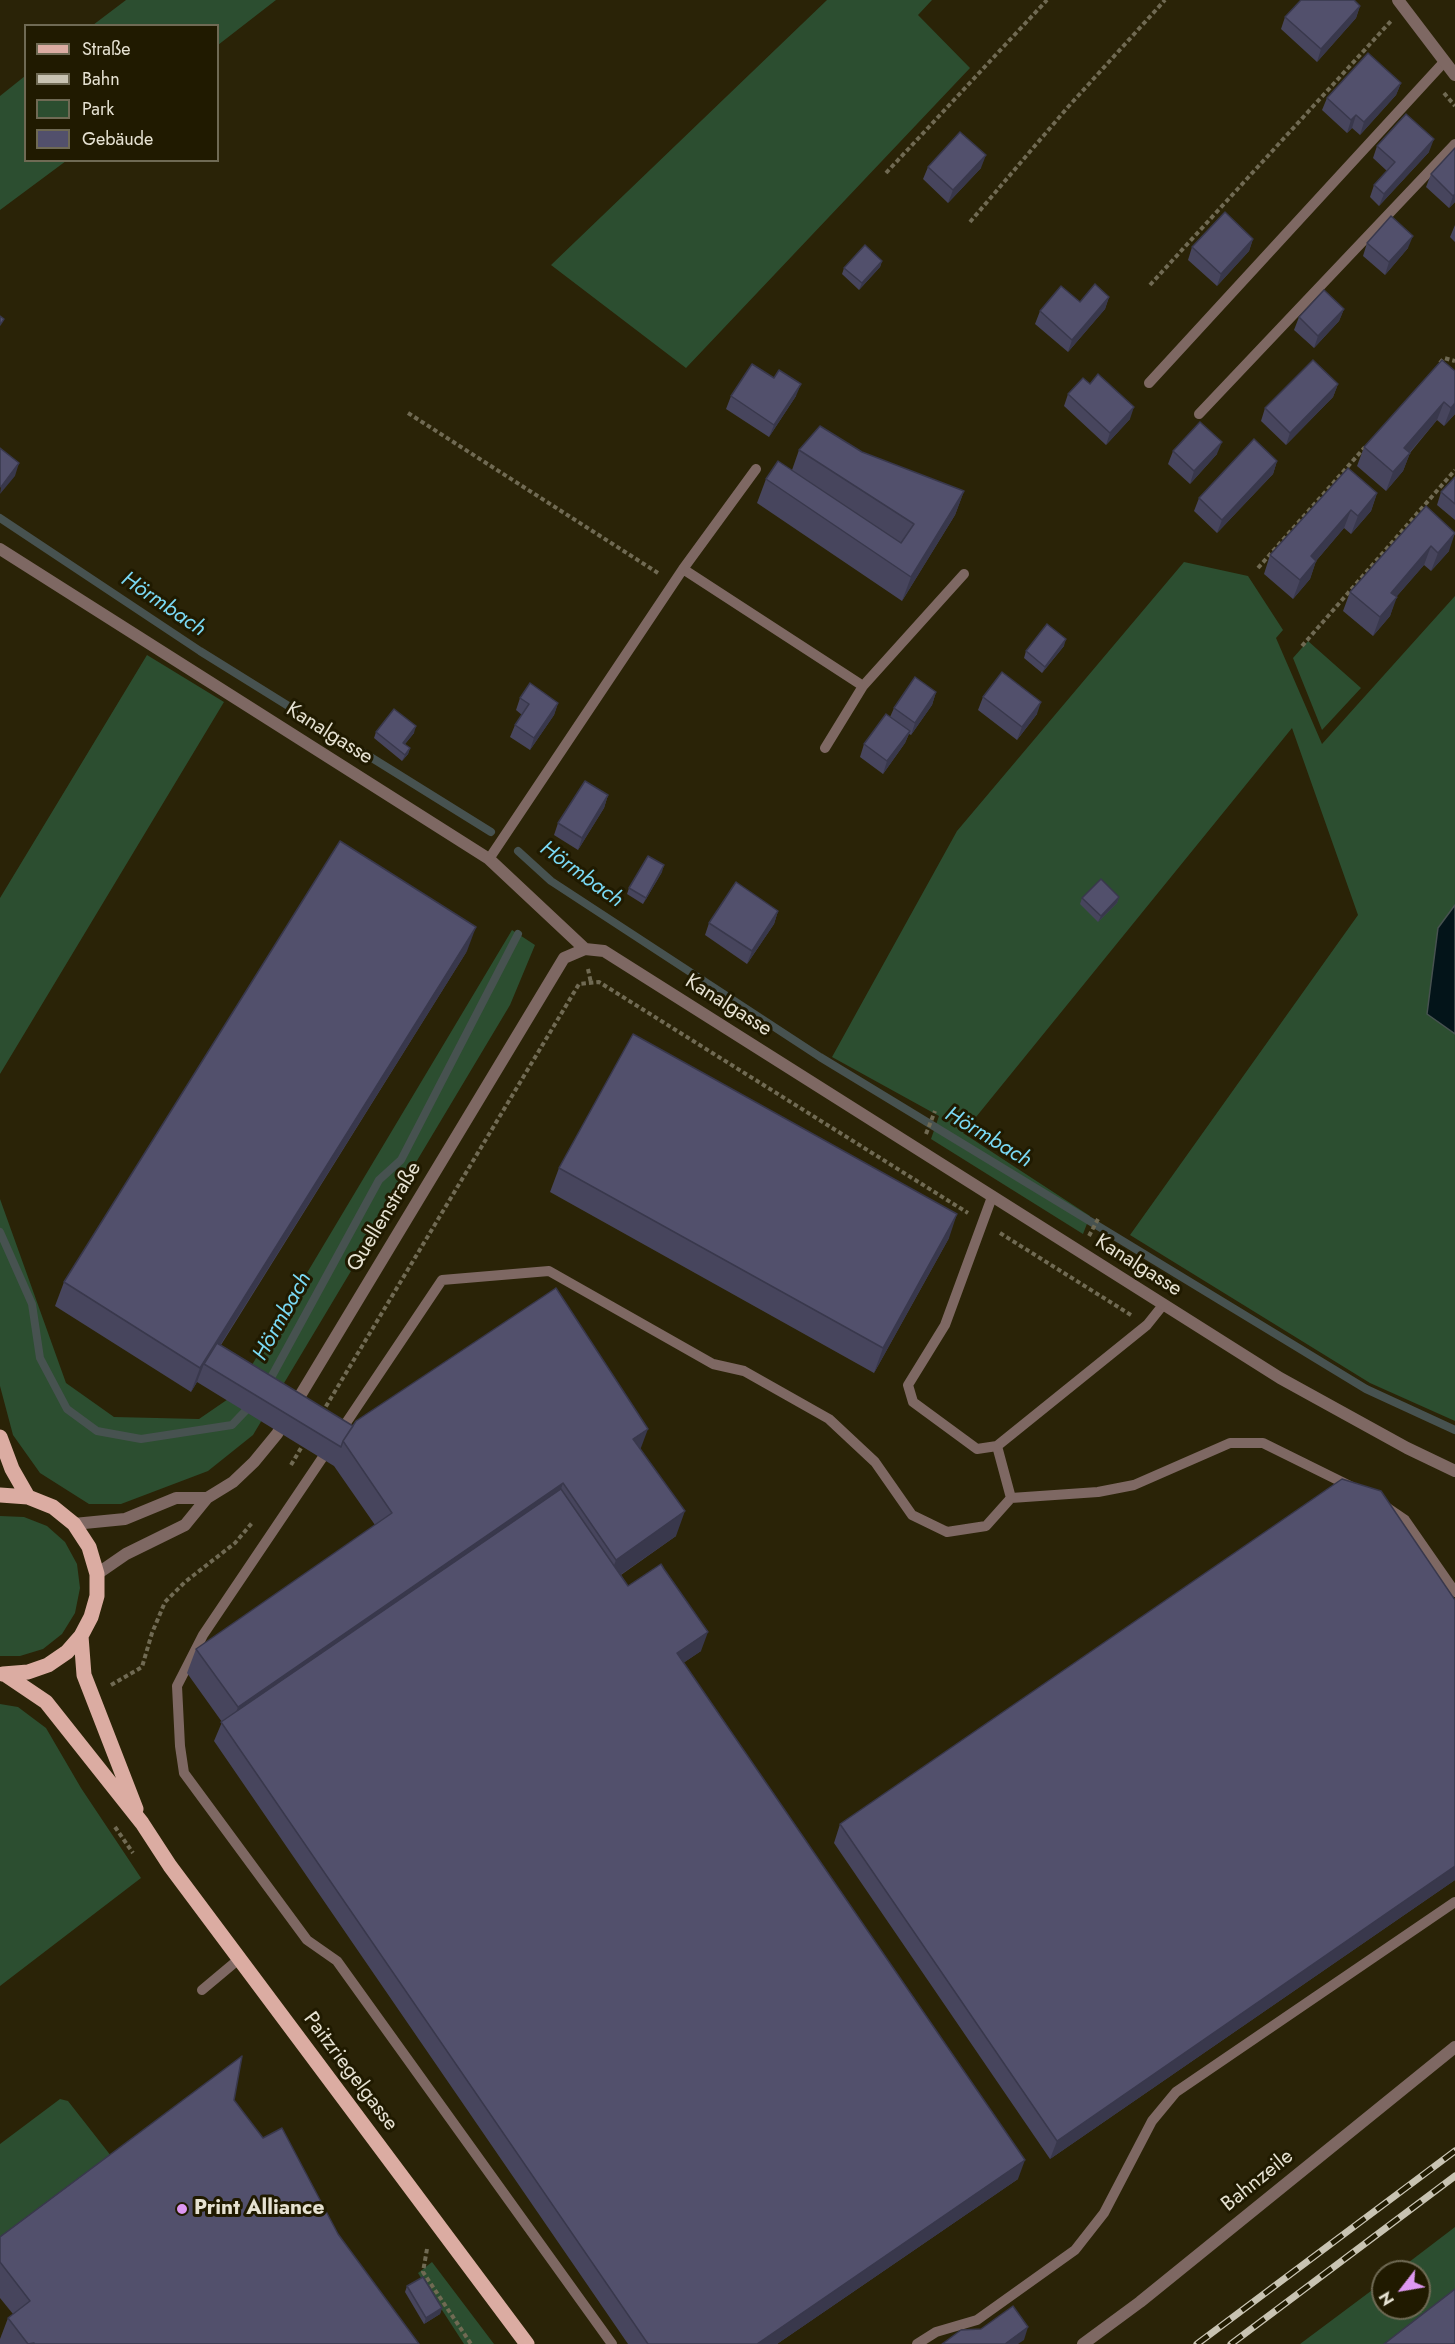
<!DOCTYPE html>
<meta charset="utf-8">
<style>
body{margin:0}
#map{position:relative;width:1455px;height:2344px;overflow:hidden;background:#2a2307;font-family:Jost,sans-serif}
canvas{display:block}
.legend{position:absolute;left:24px;top:24px;width:195px;height:138px;box-sizing:border-box;background:#201a00;border:2px solid #6f6a54;margin:0;padding:8px 10px;list-style:none;font-size:18px;color:#e6e2d2}
.legend li{display:flex;align-items:center;gap:12px;height:30px}
.legend b{width:30px;border:2px solid #6f6a54}
.north{position:absolute;left:1371px;top:2260px;width:60px;height:60px;box-sizing:border-box;background:#201a00;border:2px solid #6f6a54;border-radius:50%;rotate:239deg;font-size:16px;font-weight:700;line-height:24px;text-align:center;color:#e6e2d2}
.north::after{content:'';display:block;margin:auto;width:21px;height:27px;background:#de98f2;clip-path:polygon(50% 0,100% 100%,50% 72%,0 100%)}
</style>
<div id="map">
<canvas width="1455" height="2344"></canvas>
<ul class="legend">
<li><b style="height:8px;background:#dbaca2"></b>Straße</li>
<li><b style="height:8px;background:#c8c3b2"></b>Bahn</li>
<li><b style="height:16px;background:#2c4e30"></b>Park</li>
<li><b style="height:16px;background:#52506c"></b>Gebäude</li>
</ul>
<div class="north">N</div>
</div>
<script>
const context = document.querySelector('canvas').getContext('2d');
context.lineJoin = 'round';
function paint(path, color) { context.fillStyle = color; context.fill(path, 'evenodd'); }
const toPath = rows => new Path2D(rows.map(r => 'M' + r).join(''));
function stroke(path, color, width, dash) { context.strokeStyle = color; context.lineWidth = width; context.lineCap = dash ? 'butt' : 'round'; context.setLineDash(dash || []); context.stroke(path); }
function drawText(font, color, halo, rows, align = 'center') {
  context.font = font + ' Jost,sans-serif'; context.lineWidth = 6; context.setLineDash([]); context.textBaseline = 'middle'; context.strokeStyle = halo; context.fillStyle = color; for (const [text, x, y, turn = 0] of rows) {
    context.save(); context.translate(x, y); context.rotate((+turn || 0) * Math.PI / 180); context.textAlign = isNaN(turn) ? turn : align; if (halo) context.strokeText(text, 0, 0); context.fillText(text, 0, 0); context.restore();
  }
}
paint(toPath([
 [126,0,276,0,218,45,218,26,93,25],
 [827,0,932,0,918,15,970,68,686,368,551,265],
 [25,76,26,160,66,161,0,210,0,96],
 [1184,562,1248,576,1283,630,1276,638,1322,744,1455,596,1455,1421,1370,1383,1130,1235,1358,915,1292,728,963,1133,1090,1216,1083,1234,931,1139,939,1116,832,1057,957,831],
 [1308,641,1361,688,1322,730,1293,658],
 [147,655,224,702,0,1074,0,898],
 [512,930,535,945,510,1005,253,1435,208,1471,121,1504,89,1504,40,1473,13,1435,0,1386,0,1199,66,1383,114,1417,199,1419,234,1395],
 [0,1516,24,1517,47,1526,65,1542,77,1564,80,1588,75,1613,62,1634,43,1649,20,1656,0,1656],
 [0,1704,18,1707,46,1728,81,1788,141,1878,0,1986],
 [60,2099,68,2101,115,2161,0,2248,0,2144],
 [1455,2227,1455,2302,1401,2344,1300,2344,1383,2282,1383,2308,1419,2308,1419,2272,1396,2272],
 [432,2262,494,2344,464,2344,418,2273]
]), '#2c4e30');
const water = toPath([
 [1455,905,1455,1034,1427,1014,1438,928,1455,905]
]);
paint(water, '#031419');
stroke(water, '#475250', 1.5);
stroke(toPath([
 [0,518,200,651,491,832],
 [518,851,551,881,820,1057,1366,1389,1455,1430],
 [0,1232,32,1304,40,1358,67,1409,97,1431,141,1439,232,1425,251,1405],
 [267,1385,379,1180,401,1160,518,934]
]), '#475250', 8);
stroke(toPath([
 [1444,93,1455,106],
 [886,173,1047,0],
 [970,222,1068,107,1165,0],
 [1150,285,1391,21],
 [1440,363,1444,358,1455,361],
 [408,413,658,573],
 [1258,568,1365,447],
 [1302,646,1455,470],
 [588,969,591,983],
 [926,1134,935,1111],
 [1000,1233,1131,1315],
 [1089,1236,1098,1219],
 [322,1413,579,984,599,982,968,1213],
 [291,1465,304,1443],
 [111,1685,142,1667,152,1633,165,1602,185,1582,235,1543,252,1523],
 [115,1827,133,1853],
 [427,2249,423,2272,471,2344]
]), '#706a53', 4, [4.5, 3]);
stroke(toPath([
 [1149,383,1445,61],
 [1199,414,1455,144],
 [683,569,863,686,964,574],
 [825,748,863,686],
 [489,859,683,569,756,469],
 [992,1197,945,1325,908,1385,913,1402,977,1449,997,1446,1147,1325,1163,1305],
 [340,1432,442,1280,549,1271,713,1364,744,1371,829,1419,875,1462,912,1515,947,1532,986,1526,1011,1498,997,1446],
 [329,1448,203,1635,177,1686,180,1746,184,1773,307,1940,337,1961,612,2344],
 [1011,1498,1098,1492,1134,1485,1230,1443,1263,1443,1352,1487],
 [1386,1507,1405,1520,1455,1592],
 [202,1990,239,1959],
 [917,2344,936,2332,977,2320,1075,2250,1104,2213,1152,2121,1176,2092,1455,1902]
]), '#7e6863', 10);
stroke(toPath([
 [1398,0,1455,75],
 [0,549,489,859,585,949,604,951,1280,1378,1407,1448,1455,1471],
 [74,1524,125,1519,176,1498,207,1498],
 [97,1574,126,1554,185,1525,207,1498,233,1482,254,1462,277,1434,564,958,585,949],
 [1083,2344,1140,2302,1455,2047]
]), '#7e6863', 12);
stroke(toPath([
 [0,1437,12,1469,28,1497],
 [0,1495,28,1497,53,1507,74,1524,89,1547,97,1574,97,1596,91,1617,81,1636,67,1652,48,1665,28,1672,3,1674],
 [81,1636,84,1675,136,1809],
 [6,1675,46,1702,142,1823,170,1866,527,2344]
]), '#dbaca2', 15);
const rail = toPath([
 [1197,2344,1455,2151],
 [1231,2344,1455,2176]
]);
stroke(rail, '#c8c3b2', 7);
stroke(rail, '#201a00', 4.5, [14]);
paint(toPath([
 [1360,6,1356,18,1317,62,1281,29,1285,17],
 [1401,83,1396,95,1360,135,1352,128,1347,133,1322,110,1327,98],
 [1377,146,1429,152,1379,206,1370,197,1374,185,1387,171,1373,158],
 [1455,148,1455,202,1449,208,1426,187,1431,174],
 [928,167,981,168,948,203,923,179],
 [1455,225,1455,242,1450,237],
 [1253,239,1249,251,1217,286,1188,260,1192,247],
 [1367,243,1408,248,1385,275,1363,256],
 [882,261,880,267,859,290,842,274,844,268],
 [1109,297,1105,309,1068,352,1035,324,1040,311,1080,302],
 [1344,309,1339,321,1314,348,1294,330,1299,317],
 [1442,360,1455,414,1444,426,1437,420,1410,453,1403,471,1386,491,1357,466,1364,447],
 [774,378,796,396,769,437,726,409,731,396],
 [1090,384,1130,419,1106,445,1064,406,1068,394],
 [1338,384,1333,397,1286,445,1261,421,1265,408],
 [799,450,862,452,964,491,955,515,902,601,757,503,766,479,792,470],
 [1173,451,1217,454,1190,484,1168,464],
 [1277,461,1273,474,1217,533,1194,511,1199,498],
 [1455,477,1455,520,1437,505,1441,492],
 [1377,493,1371,511,1351,534,1344,528,1316,561,1310,579,1293,599,1264,574,1270,555],
 [1426,506,1449,551,1431,571,1424,565,1396,597,1390,616,1373,636,1343,611,1350,592],
 [1064,646,1042,673,1024,658,1026,651],
 [936,692,932,705,911,735,909,734,905,743,883,774,860,757,864,744,890,717,894,708],
 [983,697,1037,714,1017,740,978,710],
 [520,698,558,703,554,715,530,750,510,737,515,725,522,715,516,710],
 [376,732,414,733,405,744,410,748,408,754,402,761,374,738],
 [608,795,604,808,578,850,554,835,558,823],
 [662,872,643,904,627,894,629,888],
 [1119,897,1117,903,1098,922,1080,904,1082,898],
 [778,911,774,924,747,964,705,935,709,923],
 [467,951,221,1345,353,1426,640,1449,676,1536,621,1575,628,1586,701,1651,683,1663,1018,2179,777,2344,628,2344,214,1741,222,1722,187,1673,196,1649,375,1525,334,1466,197,1382,191,1392,55,1306,64,1282],
 [559,1168,949,1238,874,1373,550,1192],
 [1455,1600,1455,1880,1050,2159,834,1843,840,1824],
 [234,2100,263,2138,338,2234,419,2344,0,2344,0,2339,8,2318,13,2314,0,2298,0,2237],
 [407,2286,442,2308,440,2314,424,2324,405,2292]
]), '#47455d');
paint(toPath([
 [1360,6,1356,18,1317,62,1321,49],
 [1401,83,1396,95,1360,135,1364,122],
 [1356,115,1352,128,1347,133,1351,120],
 [1434,139,1429,152,1379,206,1384,194],
 [986,155,981,168,948,203,953,190],
 [1455,194,1455,202,1449,208,1453,196],
 [1413,236,1408,248,1385,275,1389,262],
 [1253,239,1249,251,1217,286,1221,274],
 [882,261,880,267,859,290,862,283],
 [1109,297,1105,309,1068,352,1072,340],
 [1344,309,1339,321,1314,348,1318,336],
 [801,384,796,396,769,437,774,425],
 [1338,384,1333,397,1286,445,1290,433],
 [1444,402,1437,420,1397,467,1404,448],
 [1455,403,1455,414,1444,426,1451,408],
 [1134,407,1130,419,1106,445,1110,433],
 [1222,442,1217,454,1190,484,1194,471],
 [1410,453,1403,471,1386,491,1393,472],
 [1277,461,1273,474,1217,533,1222,520],
 [19,463,15,476,0,494,1,487],
 [964,491,955,515,902,601,911,577],
 [1377,493,1371,511,1351,534,1358,516],
 [1351,510,1344,528,1304,575,1311,556],
 [1455,533,1449,551,1431,571,1438,553],
 [1431,546,1424,565,1384,611,1391,593],
 [1316,561,1310,579,1293,599,1300,580],
 [1397,597,1390,616,1373,636,1380,617],
 [1066,639,1064,646,1042,673,1045,667],
 [936,692,932,705,911,735,915,723],
 [1041,702,1037,714,1017,740,1022,727],
 [558,703,554,715,530,750,534,738],
 [416,726,414,733,401,749,403,743],
 [910,731,905,743,883,774,887,761],
 [410,748,408,754,402,761,405,755],
 [608,795,604,808,578,850,582,838],
 [664,865,662,872,643,904,646,898],
 [1119,897,1117,903,1098,922,1101,916],
 [778,911,774,924,747,964,752,951],
 [476,927,467,951,207,1366,204,1364,197,1382,191,1392,200,1368],
 [957,1214,949,1238,874,1373,883,1348],
 [648,1429,639,1453,633,1439],
 [563,1483,555,1507,229,1731,238,1707],
 [685,1511,676,1536,607,1584,616,1560],
 [708,1632,701,1651,670,1672,677,1653],
 [1455,1866,1455,1880,1050,2159,1057,2141],
 [1025,2160,1018,2179,777,2344,757,2344],
 [442,2308,440,2314,424,2324,426,2318],
 [1028,2327,1024,2340,1018,2344,1005,2344]
]), '#39384c');
const building = toPath([
 [1301,0,1354,0,1360,6,1321,49,1285,17,1301,0],
 [1368,53,1401,83,1364,122,1356,115,1351,120,1327,98,1368,53],
 [1406,114,1434,139,1384,194,1374,185,1395,162,1377,146,1406,114],
 [960,132,986,155,953,190,928,167,960,132],
 [1455,148,1455,194,1453,196,1431,174,1455,148],
 [1225,212,1253,239,1221,274,1192,247,1225,212],
 [1391,216,1413,236,1389,262,1367,243,1391,216],
 [865,245,882,261,862,283,844,268,865,245],
 [1095,284,1109,297,1072,340,1040,311,1061,286,1080,302,1095,284],
 [1324,290,1344,309,1318,336,1299,317,1324,290],
 [0,316,4,319,0,325,0,316],
 [1313,360,1338,384,1290,433,1265,408,1313,360],
 [1442,360,1455,371,1455,403,1451,408,1444,402,1404,448,1410,453,1393,472,1364,447,1442,360],
 [752,364,774,378,779,370,801,384,774,425,731,396,752,364],
 [1098,374,1134,407,1110,433,1068,394,1083,378,1090,384,1098,374],
 [1200,422,1222,442,1194,471,1173,451,1200,422],
 [820,426,862,452,964,491,911,577,766,479,778,461,901,543,914,524,799,450,820,426],
 [1254,439,1277,461,1222,520,1199,498,1254,439],
 [0,448,19,463,1,487,0,486,0,448],
 [1348,468,1377,493,1358,516,1351,510,1311,556,1316,561,1300,580,1270,555,1348,468],
 [1455,477,1455,504,1441,492,1455,477],
 [1426,506,1455,533,1438,553,1431,546,1391,593,1397,597,1380,617,1350,592,1426,506],
 [1047,624,1066,639,1045,667,1026,651,1047,624],
 [1002,672,1041,702,1022,727,983,697,1002,672],
 [915,677,936,692,915,723,894,708,915,677],
 [530,683,558,703,534,738,515,725,529,704,520,698,530,683],
 [394,709,416,726,403,743,410,748,405,755,376,732,394,709],
 [886,714,910,731,887,761,864,744,886,714],
 [585,781,608,795,582,838,558,823,585,781],
 [340,841,476,927,200,1368,64,1282,340,841],
 [648,856,664,865,646,898,629,888,648,856],
 [1101,879,1119,897,1101,916,1082,898,1101,879],
 [736,882,778,911,752,951,709,923,736,882],
 [633,1034,957,1214,883,1348,559,1168,633,1034],
 [556,1288,648,1429,633,1439,685,1511,616,1560,563,1483,238,1707,196,1649,392,1513,343,1441,356,1421,556,1288],
 [217,1343,353,1426,343,1441,341,1447,204,1364,217,1343],
 [1342,1479,1381,1491,1455,1600,1455,1866,1057,2141,840,1824,1342,1479],
 [561,1489,628,1586,661,1564,664,1569,708,1632,677,1653,1025,2160,757,2344,648,2344,221,1722,561,1489],
 [242,2056,234,2100,263,2138,282,2128,338,2234,419,2344,34,2344,34,2343,28,2344,8,2318,30,2301,0,2262,0,2237,242,2056],
 [423,2277,442,2308,426,2318,407,2286,423,2277],
 [1455,2289,1455,2344,1384,2344,1455,2289],
 [1013,2306,1028,2327,1005,2344,942,2344,961,2330,981,2329,1013,2306]
]);
paint(building, '#52506c');
stroke(building, '#39384c', 1.5);
for (const [x, y, r, color] of [
 [182,2209,6,"#de98f2"]
]) { const dot = new Path2D(); dot.arc(x, y, r, 0, 2 * Math.PI); context.fillStyle = color; context.fill(dot); stroke(dot, '#201a00', 2); }
drawText('21px', '#e6e2d2', '#201a00', [
 ["Kanalgasse",329,734,32],
 ["Kanalgasse",728,1006,32],
 ["Quellenstraße",385,1217,-59],
 ["Kanalgasse",1138,1266,32],
 ["Paitzriegelgasse",350,2072,53],
 ["Bahnzeile",1258,2181,-39]
]);
drawText('bold 21px', '#e6e2d2', '#201a00', [
 ["Print Alliance",194,2209]
], 'left');
drawText('italic 22px', '#7ad9f4', '#201a00', [
 ["Hörmbach",163,605,34],
 ["Hörmbach",581,875,36],
 ["Hörmbach",988,1138,31],
 ["Hörmbach",283,1317,-61]
]);
</script>
